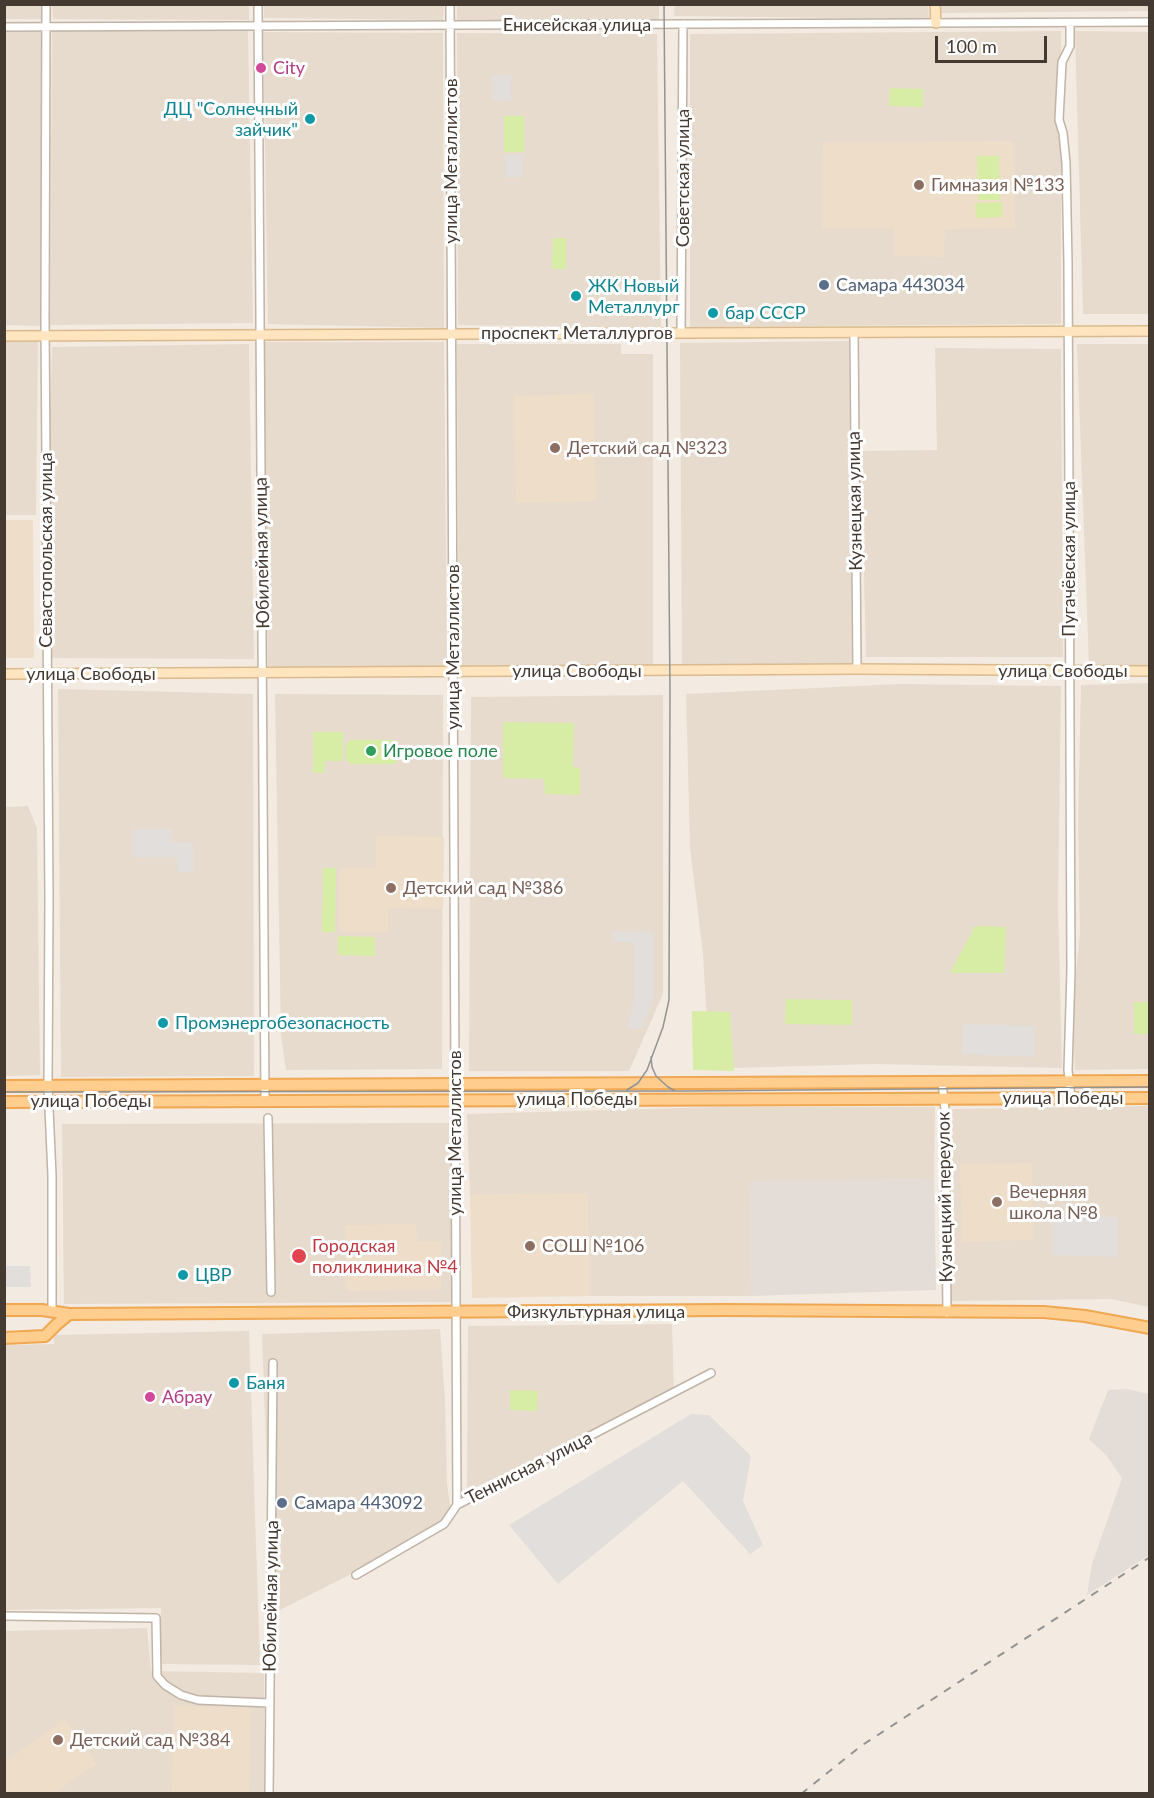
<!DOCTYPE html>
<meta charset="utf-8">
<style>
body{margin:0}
#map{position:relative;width:1154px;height:1798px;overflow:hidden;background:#f3ebe1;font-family:Lato,sans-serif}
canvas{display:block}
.frame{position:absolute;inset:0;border:6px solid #443a31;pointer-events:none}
.scale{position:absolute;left:935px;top:36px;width:112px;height:27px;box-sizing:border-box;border:3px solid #443a31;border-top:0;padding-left:8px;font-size:18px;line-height:21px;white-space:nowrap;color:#443a31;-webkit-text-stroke:4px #fff;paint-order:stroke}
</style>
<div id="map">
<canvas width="1154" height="1798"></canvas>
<div class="frame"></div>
<div class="scale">100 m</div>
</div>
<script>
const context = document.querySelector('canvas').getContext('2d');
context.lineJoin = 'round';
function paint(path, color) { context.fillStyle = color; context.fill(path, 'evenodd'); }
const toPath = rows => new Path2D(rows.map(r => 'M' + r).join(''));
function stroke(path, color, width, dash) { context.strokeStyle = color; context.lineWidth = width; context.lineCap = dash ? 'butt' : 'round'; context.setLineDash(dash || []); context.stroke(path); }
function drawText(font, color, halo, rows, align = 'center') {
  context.font = font + ' Lato,sans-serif'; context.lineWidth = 6; context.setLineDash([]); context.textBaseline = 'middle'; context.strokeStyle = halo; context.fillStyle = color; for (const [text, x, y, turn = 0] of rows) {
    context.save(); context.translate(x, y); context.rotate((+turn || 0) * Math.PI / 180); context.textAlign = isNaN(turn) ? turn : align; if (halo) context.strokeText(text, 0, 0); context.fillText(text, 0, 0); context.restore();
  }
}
paint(toPath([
 [5,4,41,5,41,19,5,19],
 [675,4,928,5,929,19,674,16],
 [1149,4,1150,11,940,13,940,5],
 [52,5,249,5,249,20,53,19],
 [264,5,444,5,443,20,264,18],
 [457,5,659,5,659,21,457,20],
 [248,30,253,323,50,325,52,31],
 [1061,31,1061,324,690,327,690,34],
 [1075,31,1149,32,1149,314,1083,314],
 [4,32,42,32,42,326,5,325],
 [263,32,443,33,444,328,268,324],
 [457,33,657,34,661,328,458,325],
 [38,341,36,515,5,515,5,342],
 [849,341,852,666,682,668,680,343],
 [261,342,444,342,447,669,268,669],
 [249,344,254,659,52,658,50,414,52,347],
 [457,344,621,344,621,354,653,354,653,668,459,666],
 [1077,344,1149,344,1149,665,1089,666],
 [935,348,1061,349,1063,657,866,657,861,451,937,450],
 [1149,683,1149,1069,1075,1070,1072,1017,1080,931,1078,821,1081,685],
 [900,684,1061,686,1058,904,1062,1068,875,1064,733,1068,709,1056,703,954,690,847,686,694],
 [58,689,253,694,254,1076,61,1077],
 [275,694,443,695,442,1069,286,1070,281,1035],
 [663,695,663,994,629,1071,469,1071,471,697],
 [28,806,37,828,40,1075,5,1076,5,807],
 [1149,1106,1149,1307,1112,1299,951,1301,950,1109],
 [717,1107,935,1107,934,1179,750,1182,751,1296,589,1296,587,1194,470,1195,467,1114],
 [453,1123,454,1302,64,1304,62,1124],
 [672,1324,674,1396,467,1491,468,1326],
 [440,1329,445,1400,447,1484,452,1518,359,1570,272,1614,262,1334],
 [249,1331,260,1665,161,1664,161,1608,5,1610,5,1345,54,1344,54,1335],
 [147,1628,151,1671,264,1673,264,1793,5,1793,4,1631]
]), '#e7dbce');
paint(toPath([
 [934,1179,936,1290,751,1296,750,1181],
 [1127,1389,1149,1394,1149,1555,1087,1595,1092,1564,1122,1478,1106,1455,1089,1439,1108,1390]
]), '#e4dcd7');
paint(toPath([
 [1014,141,1015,228,945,229,944,257,894,256,894,228,822,228,823,142],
 [593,394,596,501,516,503,514,396],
 [4,520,33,520,34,658,5,658],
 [376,836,444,837,443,909,388,908,388,932,339,932,339,868,376,868],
 [1032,1163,1033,1240,962,1242,960,1164],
 [587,1193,589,1296,472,1298,470,1195],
 [416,1224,417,1241,441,1241,441,1290,346,1291,345,1225],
 [174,1706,251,1708,249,1793,172,1793],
 [65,1719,97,1764,55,1793,5,1793,5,1762]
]), '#eeddc9');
paint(toPath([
 [890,88,923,89,923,107,889,106],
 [504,116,524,116,524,152,504,152],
 [977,156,999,156,1000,200,978,200],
 [1002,202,1002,217,976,218,975,203],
 [553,238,566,238,566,269,552,269],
 [503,722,574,723,573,767,580,768,580,795,545,794,544,779,503,778],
 [313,732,343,732,343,761,325,761,324,773,313,772],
 [350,740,394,740,397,743,397,762,394,764,350,764,346,758,346,744],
 [323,868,336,868,335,932,322,932],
 [975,926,1006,927,1004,973,950,973],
 [338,936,375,937,375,956,338,955],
 [786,999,852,1000,852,1025,785,1024],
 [1134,1002,1149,1002,1149,1034,1134,1034],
 [692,1011,730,1012,734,1071,693,1070],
 [510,1390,538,1391,537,1411,510,1410]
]), '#d7eca5');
paint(toPath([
 [492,75,511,75,511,101,492,100],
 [505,155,523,155,523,177,505,177],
 [133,829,172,829,172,842,193,842,193,872,177,872,177,857,132,857],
 [612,931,654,932,654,999,641,1029,627,1028,634,999,634,943,613,941],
 [963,1024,1035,1026,1034,1057,962,1054],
 [1052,1216,1118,1217,1118,1257,1052,1255],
 [5,1266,30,1266,31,1287,5,1287],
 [691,1414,709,1415,751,1456,743,1501,763,1545,750,1554,683,1481,558,1584,509,1525]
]), '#e2dedb');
const street = toPath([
 [46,4,45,320,49,900,48,1086,52,1175,52,1311],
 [258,4,265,1101],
 [450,4,457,1505],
 [1070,23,1070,46,1062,62,1059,120,1063,133,1066,163,1068,263,1071,971,1068,1070,1071,1098],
 [4,27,1150,22],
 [854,332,857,669],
 [681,333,683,24],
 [942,1082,945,1110,947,1313],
 [268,1118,271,1292],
 [356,1575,444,1524,457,1505,711,1373],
 [4,1616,156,1618,157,1676,165,1685,181,1695,198,1700,269,1703],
 [269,1794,273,1363]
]);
const secondary = toPath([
 [935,4,936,23],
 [4,336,1150,331],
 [4,674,857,669,1150,671]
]);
const primary = toPath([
 [4,1086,1150,1081],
 [4,1102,1150,1098],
 [4,1310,42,1310,69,1314,724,1310,1044,1312,1085,1316,1150,1328],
 [4,1338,45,1336,57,1324,69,1314]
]);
stroke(street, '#c1b3a6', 10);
stroke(secondary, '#daba8d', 12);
stroke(primary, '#efa752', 14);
stroke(street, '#fff', 7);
stroke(secondary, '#ffe5bf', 9);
stroke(primary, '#ffcd8e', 10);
stroke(toPath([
 [651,1057,652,1067,656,1076,668,1087,675,1091],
 [627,1090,638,1083,647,1070,663,1027,669,1000,670,692,664,4],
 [4,1092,688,1091,1150,1087]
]), '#939393', 1.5);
stroke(toPath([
 [801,1794,861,1746,1150,1557]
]), '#939393', 2, [8, 8]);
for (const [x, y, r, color] of [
 [261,68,6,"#d1479c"],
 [310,119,6,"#0f9aa8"],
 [919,185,6,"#8d6e63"],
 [824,285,6,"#5c6f8a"],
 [576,296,6,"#0f9aa8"],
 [713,313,6,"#0f9aa8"],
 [555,448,6,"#8d6e63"],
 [371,751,6,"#2e9e5b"],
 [391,888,6,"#8d6e63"],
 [163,1023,6,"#0f9aa8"],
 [997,1202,6,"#8d6e63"],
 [530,1246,6,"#8d6e63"],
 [299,1256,8,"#e0444e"],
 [183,1275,6,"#0f9aa8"],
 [234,1383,6,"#0f9aa8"],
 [150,1397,6,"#d1479c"],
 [282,1503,6,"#5c6f8a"],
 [58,1740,6,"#8d6e63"]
]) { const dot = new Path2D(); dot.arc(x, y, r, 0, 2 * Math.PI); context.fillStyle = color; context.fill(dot); stroke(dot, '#fff', 2); }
drawText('18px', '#443a31', '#fff', [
 ["Енисейская улица",577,25],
 ["улица Металлистов",451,161,-90],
 ["Советская улица",683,178,-90],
 ["проспект Металлургов",577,333],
 ["Кузнецкая улица",855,501,-91],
 ["Севастопольская улица",46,550,-90],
 ["Юбилейная улица",262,553,-91],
 ["Пугачёвская улица",1069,559,-90],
 ["улица Металлистов",453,647,-90],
 ["улица Свободы",577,671],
 ["улица Свободы",1063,671],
 ["улица Свободы",91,674],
 ["улица Победы",1063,1098],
 ["улица Победы",577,1099],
 ["улица Победы",91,1101],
 ["улица Металлистов",455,1133,-90],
 ["Кузнецкий переулок",945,1197,-91],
 ["Физкультурная улица",596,1312],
 ["Теннисная улица",529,1468,-27],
 ["Юбилейная улица",271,1596,-89]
]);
drawText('18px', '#b23c85', '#fff', [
 ["City",273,68],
 ["Абрау",162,1397]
], 'left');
drawText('18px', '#0d838f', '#fff', [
 ["ДЦ \"Солнечный",298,109,"right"],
 ["зайчик\"",298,130,"right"],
 ["ЖК Новый",588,286],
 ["Металлург",588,307],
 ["бар СССР",725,313],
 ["Промэнергобезопасность",175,1023],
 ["ЦВР",195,1275],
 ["Баня",246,1383]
], 'left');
drawText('18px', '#785e54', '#fff', [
 ["Гимназия №133",931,185],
 ["Детский сад №323",567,448],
 ["Детский сад №386",403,888],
 ["Вечерняя",1009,1192],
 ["школа №8",1009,1213],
 ["СОШ №106",542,1246],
 ["Детский сад №384",70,1740]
], 'left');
drawText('18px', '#4e5e75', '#fff', [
 ["Самара 443034",836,285],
 ["Самара 443092",294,1503]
], 'left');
drawText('18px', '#27864d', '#fff', [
 ["Игровое поле",383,751]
], 'left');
drawText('18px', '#be3a42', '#fff', [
 ["Городская",312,1246],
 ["поликлиника №4",312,1267]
], 'left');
</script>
